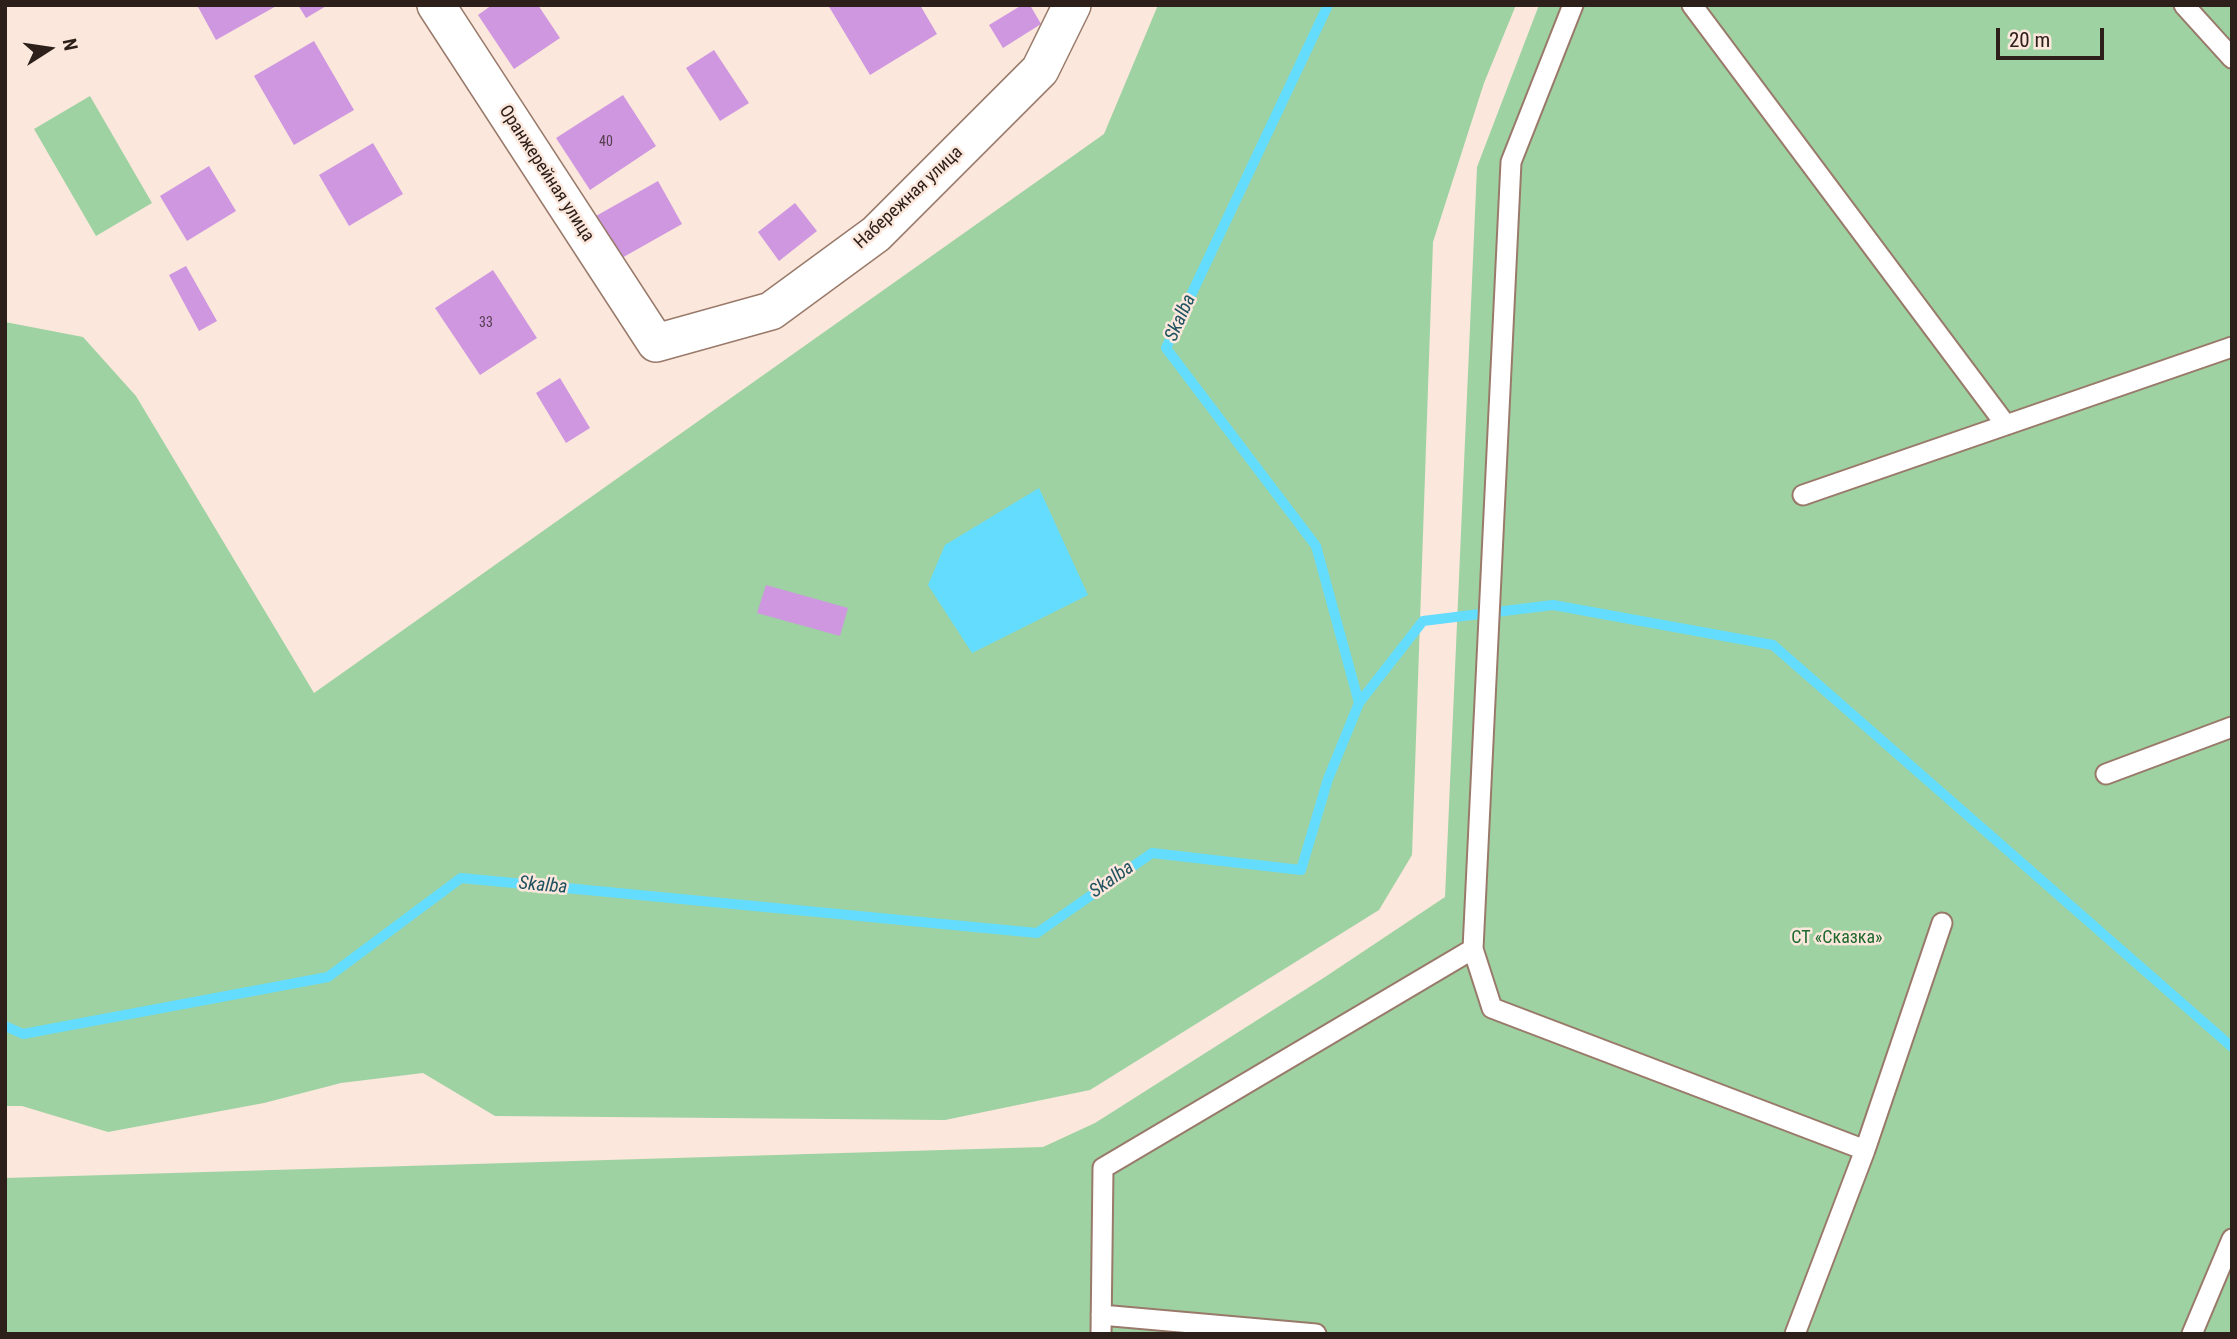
<!DOCTYPE html>
<meta charset="utf-8">
<style>
body{margin:0}
#map{position:relative;width:2237px;height:1339px;overflow:hidden;background:#fce7dc;font-family:"Roboto Condensed",sans-serif}
canvas{display:block}
.frame{position:absolute;inset:0;border:7px solid #2d201a;pointer-events:none}
.north{position:absolute;left:14px;top:14px;width:70px;height:70px;-webkit-text-stroke:5px #fce7dc;paint-order:stroke;rotate:78deg;font-size:19px;font-weight:700;line-height:28px;text-align:center;color:#2d201a}
.north::after{content:'';display:block;margin:auto;width:24px;height:32px;background:#2d201a;clip-path:polygon(50% 0,100% 100%,50% 72%,0 100%)}
.scale{position:absolute;left:1996px;top:28px;width:108px;height:32px;box-sizing:border-box;border:4px solid #2d201a;border-top:0;padding-left:9px;font-size:21px;line-height:24px;white-space:nowrap;color:#2d201a;-webkit-text-stroke:5px #fce7dc;paint-order:stroke}
</style>
<div id="map">
<canvas width="2237" height="1339"></canvas>
<div class="frame"></div>
<div class="north">N</div>
<div class="scale">20 m</div>
</div>
<script>
const context = document.querySelector('canvas').getContext('2d');
context.lineJoin = 'round';
function paint(path, color) { context.fillStyle = color; context.fill(path, 'evenodd'); }
const toPath = rows => new Path2D(rows.map(r => 'M' + r).join(''));
function stroke(path, color, width, dash) { context.strokeStyle = color; context.lineWidth = width; context.lineCap = dash ? 'butt' : 'round'; context.setLineDash(dash || []); context.stroke(path); }
function drawText(font, color, halo, rows, align = 'center') {
  context.font = font + ' "Roboto Condensed",sans-serif'; context.lineWidth = 5; context.setLineDash([]); context.textBaseline = 'middle'; context.strokeStyle = halo; context.fillStyle = color; for (const [text, x, y, turn = 0] of rows) {
    context.save(); context.translate(x, y); context.rotate((+turn || 0) * Math.PI / 180); context.textAlign = isNaN(turn) ? turn : align; if (halo) context.strokeText(text, 0, 0); context.fillText(text, 0, 0); context.restore();
  }
}
paint(toPath([
 [1158,5,1516,5,1484,83,1433,242,1412,855,1379,910,1090,1090,945,1120,495,1116,423,1073,341,1083,264,1103,108,1132,22,1106,5,1106,5,322,83,337,136,396,314,693,1104,134],
 [1539,5,2232,5,2232,1334,5,1334,5,1178,1043,1147,1095,1123,1325,977,1445,897,1477,167],
 [90,96,152,203,96,236,34,129]
]), '#9ed2a2');
paint(toPath([
 [1039,488,1088,595,972,653,928,585,945,545]
]), '#63dcfe');
stroke(toPath([
 [1359,703,1423,621,1553,605,1773,645,2232,1047],
 [5,1026,23,1034,328,977,461,878,1037,933,1152,853,1301,870,1328,779,1359,703,1316,546,1166,348,1328,5]
]), '#63dcfe', 10);
paint(toPath([
 [197,5,278,5,216,40],
 [298,5,328,5,306,18],
 [492,5,538,5,560,38,514,69,478,15],
 [828,5,920,5,937,34,870,75],
 [1022,5,1030,5,1041,24,1003,48,989,25],
 [314,41,354,110,294,145,254,76],
 [714,50,749,103,720,121,686,68],
 [623,95,656,146,590,190,556,138],
 [373,143,403,194,349,226,319,175],
 [209,166,236,211,187,241,160,196],
 [658,181,682,224,620,259,596,216],
 [795,203,817,231,779,261,758,232],
 [186,266,217,321,199,331,169,275],
 [493,270,537,338,480,375,435,308],
 [560,378,590,428,566,443,536,393],
 [766,585,848,608,840,636,757,613]
]), '#ce97e0');
const lane = toPath([
 [1573,5,1511,162,1473,949,1492,1008,1865,1150],
 [1692,5,2006,425],
 [2184,5,2232,58],
 [1803,495,2232,347],
 [2106,774,2232,727],
 [1101,1315,1316,1334],
 [1101,1334,1103,1168,1473,949],
 [1795,1334,1865,1150,1942,923],
 [2192,1334,2232,1239]
]);
const street = toPath([
 [436,5,656,343,771,311,876,234,1040,70,1072,5]
]);
stroke(lane, '#997a6a', 23);
stroke(street, '#997a6a', 40);
stroke(lane, '#fff', 19);
stroke(street, '#fff', 37);
drawText('14px', '#553e4c', null, [
 ["40",606,142],
 ["33",486,323]
]);
drawText('18px', '#2d201a', '#fce7dc', [
 ["Оранжерейная улица",546,174,57],
 ["Набережная улица",909,198,-43]
]);
drawText('18px', '#1e692d', '#fce7dc', [
 ["СТ «Сказка»",1837,938]
]);
drawText('italic 19px', '#205361', '#fce7dc', [
 ["Skalba",1181,318,-66],
 ["Skalba",1112,880,-35],
 ["Skalba",543,886,5]
]);
</script>
